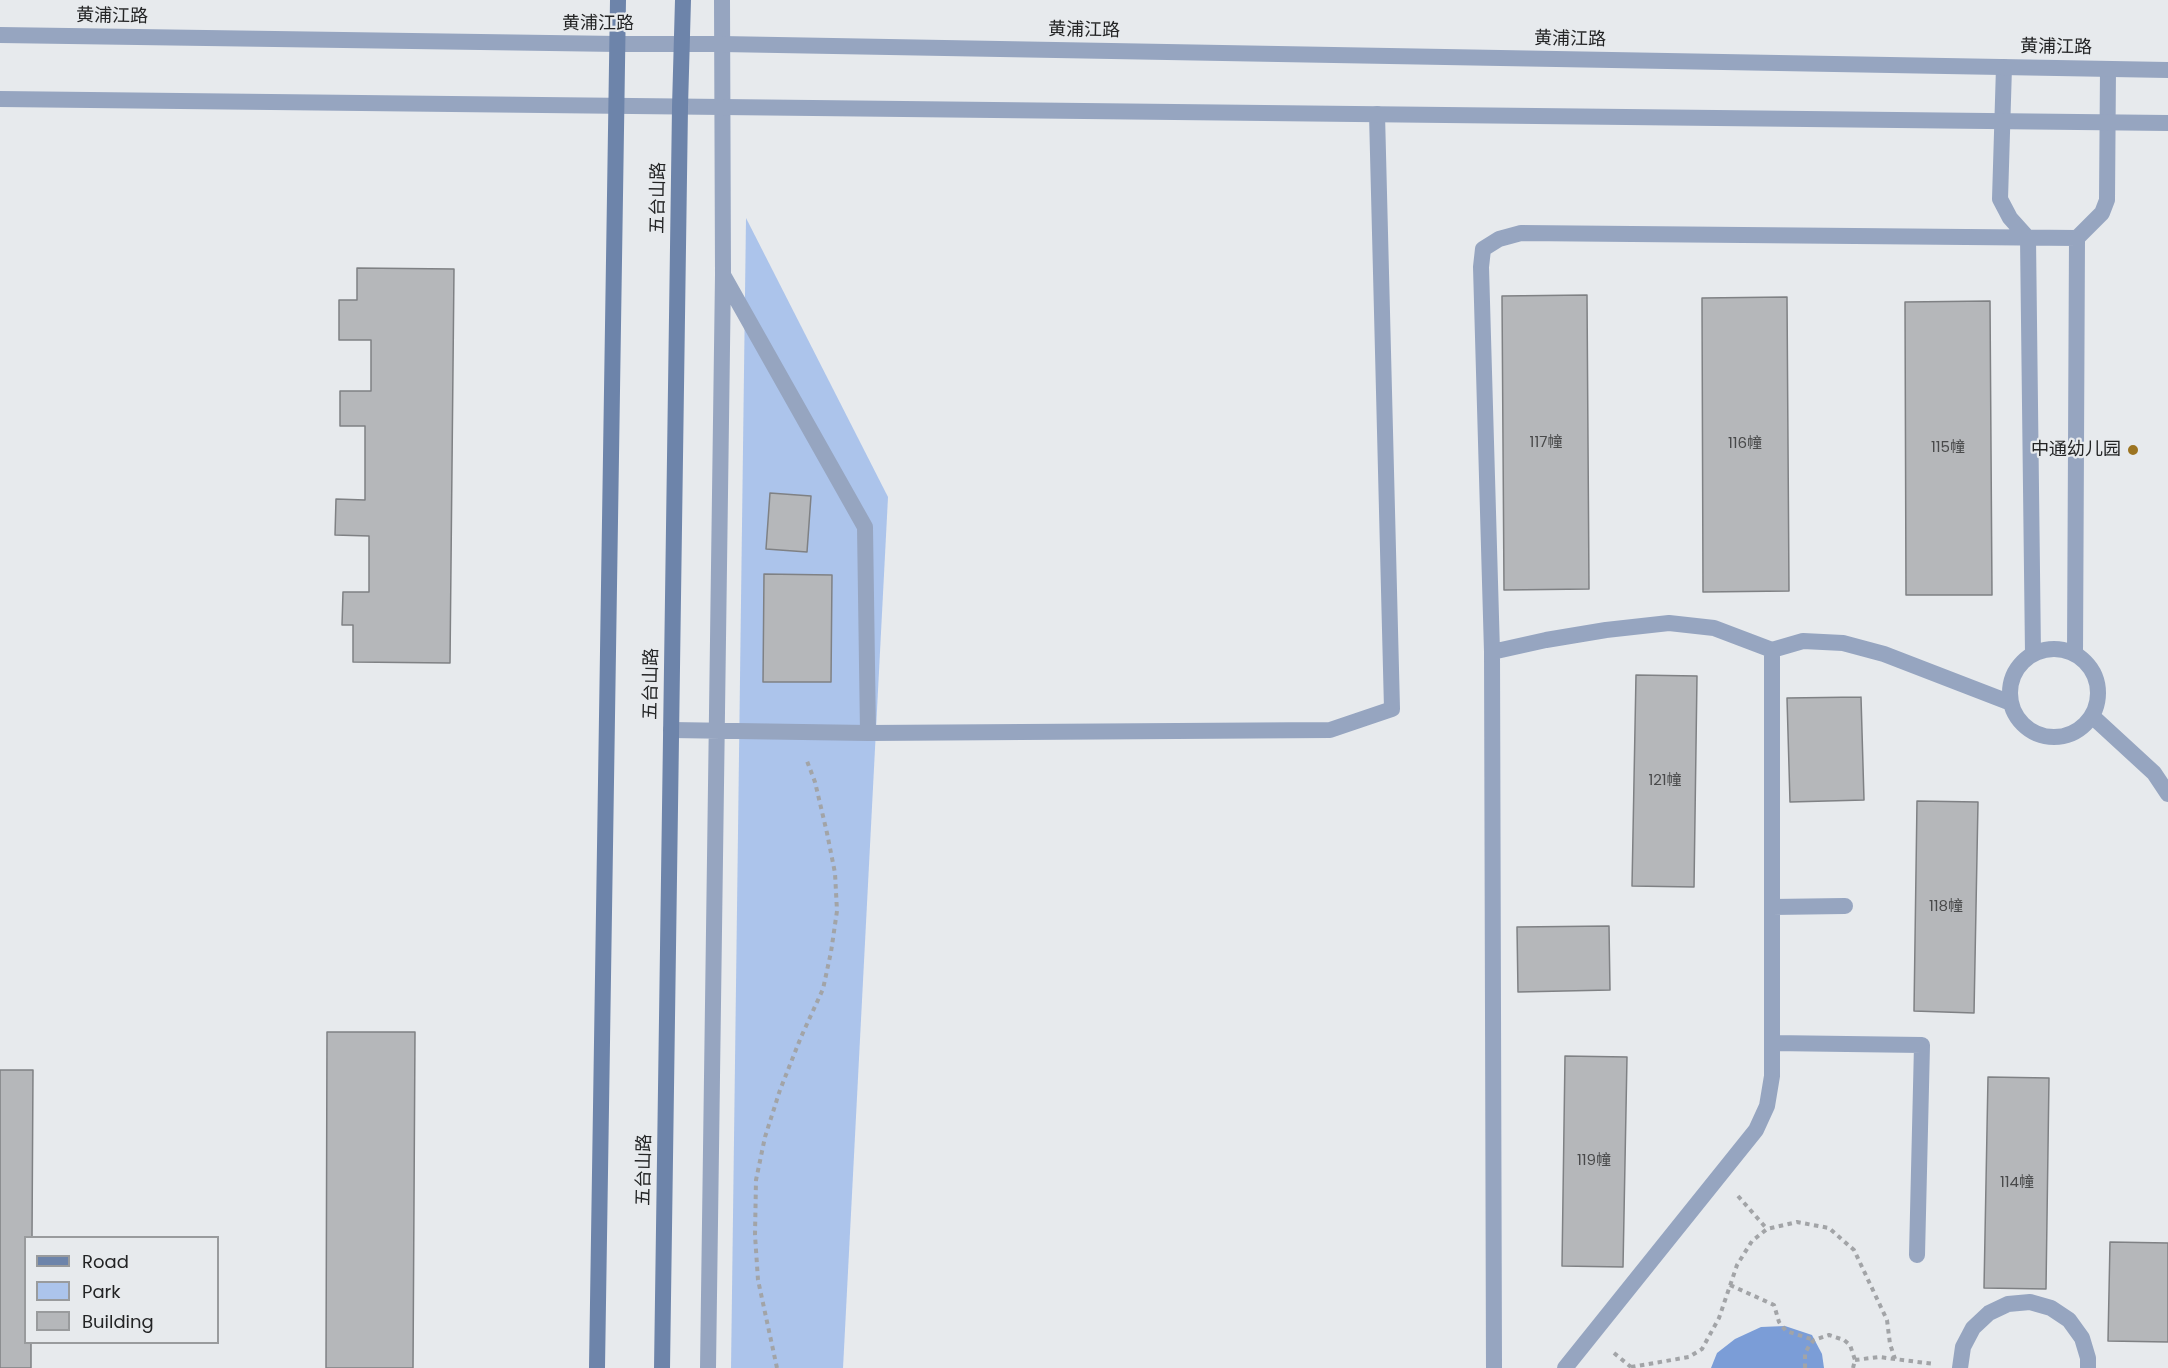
<!DOCTYPE html>
<meta charset="utf-8">
<style>
body{margin:0}
#map{position:relative;width:2168px;height:1368px;overflow:hidden;background:#e7eaed;font-family:Poppins,sans-serif}
canvas{display:block}
.legend{position:absolute;left:24px;top:1236px;width:195px;height:108px;box-sizing:border-box;background:#e7eaed;border:2px solid #999b9d;margin:0;padding:8px 10px;list-style:none;font-size:18px;color:#232425}
.legend li{display:flex;align-items:center;gap:12px;height:30px}
.legend b{width:30px;border:2px solid #999b9d}
</style>
<div id="map">
<canvas width="2168" height="1368"></canvas>
<ul class="legend">
<li><b style="height:8px;background:#6d84aa"></b>Road</li>
<li><b style="height:16px;background:#acc4eb"></b>Park</li>
<li><b style="height:16px;background:#b5b7ba"></b>Building</li>
</ul>
</div>
<script>
const context = document.querySelector('canvas').getContext('2d');
context.lineJoin = 'round';
function paint(path, color) { context.fillStyle = color; context.fill(path, 'evenodd'); }
const toPath = rows => new Path2D(rows.map(r => 'M' + r).join(''));
function stroke(path, color, width, dash) { context.strokeStyle = color; context.lineWidth = width; context.lineCap = dash ? 'butt' : 'round'; context.setLineDash(dash || []); context.stroke(path); }
function drawText(font, color, halo, rows, align = 'center') {
  context.font = font + ' Poppins,"Noto Sans SC",sans-serif'; context.lineWidth = 4.5; context.setLineDash([]); context.textBaseline = 'middle'; context.strokeStyle = halo; context.fillStyle = color; for (const [text, x, y, turn = 0] of rows) {
    context.save(); context.translate(x, y); context.rotate((+turn || 0) * Math.PI / 180); context.textAlign = isNaN(turn) ? turn : align; if (halo) context.strokeText(text, 0, 0); context.fillText(text, 0, 0); context.restore();
  }
}
paint(toPath([
 [746,218,888,497,843,1368,731,1368]
]), '#acc4eb');
paint(toPath([
 [1785,1326,1812,1335,1822,1354,1824,1368,1711,1368,1717,1353,1735,1339,1761,1327]
]), '#7b9dd7');
const building = toPath([
 [357,268,454,269,450,663,353,662,353,625,342,625,343,592,369,592,369,536,335,535,336,499,365,500,365,426,340,426,340,391,371,391,371,340,339,340,339,300,357,300,357,268],
 [1587,295,1589,589,1504,590,1502,296,1587,295],
 [1787,297,1789,591,1703,592,1702,298,1787,297],
 [1990,301,1992,595,1906,595,1905,302,1990,301],
 [770,493,811,496,807,552,766,549,770,493],
 [764,574,832,575,831,682,763,682,764,574],
 [1636,675,1697,676,1694,887,1632,886,1636,675],
 [1861,697,1864,800,1790,802,1787,698,1861,697],
 [1917,801,1978,802,1974,1013,1914,1011,1917,801],
 [1609,926,1610,990,1518,992,1517,927,1609,926],
 [327,1032,415,1032,413,1368,326,1368,327,1032],
 [1565,1056,1627,1057,1623,1267,1562,1266,1565,1056],
 [0,1070,33,1070,32,1238,26,1238,26,1342,31,1342,31,1368,0,1368,0,1070],
 [1988,1077,2049,1078,2046,1289,1984,1288,1988,1077],
 [2110,1242,2168,1243,2168,1342,2108,1341,2110,1242]
]);
paint(building, '#b5b7ba');
stroke(building, '#7f8184', 1.5);
stroke(toPath([
 [1738,1196,1767,1229],
 [1730,1285,1774,1305,1779,1322,1786,1331,1814,1340],
 [1614,1353,1631,1367],
 [1855,1360,1879,1357,1934,1364],
 [1631,1367,1689,1357,1702,1349,1719,1318,1737,1265,1752,1241,1767,1229,1797,1222,1829,1228,1854,1250,1887,1320,1890,1344,1895,1359],
 [777,1368,758,1280,755,1235,756,1180,765,1137,780,1090,801,1037,823,989,831,952,837,911,835,873,827,833,815,782,807,761],
 [1805,1368,1805,1353,1809,1346,1814,1340,1829,1335,1844,1340,1850,1345,1855,1360,1853,1368]
]), '#a2a4a7', 4, [4.5, 4.5]);
stroke(toPath([
 [2004,67,2000,199,2010,218,2028,238,2033,654],
 '2010 693a44 44 0 1 1 88 0a44 44 0 1 1-88 0Z',
 [1492,652,1546,640,1606,630,1669,623,1714,628,1772,650,1803,641,1843,643,1884,654,2011,703],
 [2075,654,2077,238,2102,213,2107,200,2108,69],
 [2092,716,2154,773,2168,794],
 [671,730,868,733,865,527,723,275],
 [868,733,1330,730,1392,709,1377,114],
 [1772,907,1845,906],
 [1772,1043,1922,1045,1917,1255],
 [708,1368,723,275,722,0],
 [1494,1368,1492,652,1481,267,1483,249,1499,239,1521,233,2077,238],
 [1565,1368,1756,1130,1767,1106,1772,1076,1772,650],
 [1960,1368,1963,1347,1973,1328,1989,1313,2008,1304,2030,1302,2051,1308,2069,1320,2082,1338,2088,1358,2088,1368]
]), '#96a5c0', 16);
stroke(toPath([
 [0,35,618,44,722,44,2168,70],
 [0,99,2168,123]
]), '#96a5c0', 16);
stroke(toPath([
 [597,1368,618,0],
 [662,1368,680,107,683,0]
]), '#6d84aa', 16);
for (const [x, y, r, color] of [
 [2133,450,6,"#9c7421"]
]) { const dot = new Path2D(); dot.arc(x, y, r, 0, 2 * Math.PI); context.fillStyle = color; context.fill(dot); stroke(dot, '#e7eaed', 2); }
drawText('15px', '#48494a', null, [
 ["117幢",1546,443],
 ["116幢",1745,444],
 ["115幢",1948,448],
 ["121幢",1665,781],
 ["118幢",1946,907],
 ["119幢",1594,1161],
 ["114幢",2017,1183]
]);
drawText('18px', '#232425', '#e7eaed', [
 ["黄浦江路",112,17,1],
 ["黄浦江路",598,24],
 ["黄浦江路",1084,31,1],
 ["黄浦江路",1570,40,1],
 ["黄浦江路",2056,48,1],
 ["五台山路",659,198,-89],
 ["五台山路",652,684,-89],
 ["五台山路",645,1170,-89]
]);
drawText('18px', '#232425', '#e7eaed', [
 ["中通幼儿园",2121,450]
], 'right');
</script>
